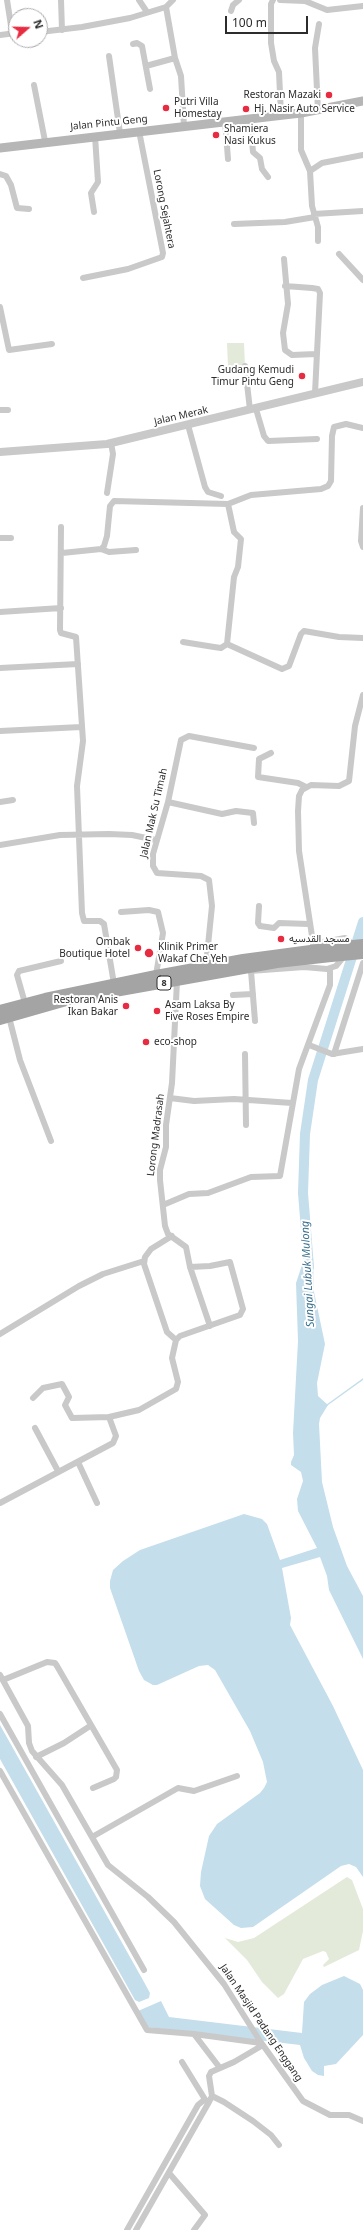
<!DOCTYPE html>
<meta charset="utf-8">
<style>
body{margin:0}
#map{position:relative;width:363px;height:2230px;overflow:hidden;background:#fff;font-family:"Noto Sans",sans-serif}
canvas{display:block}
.north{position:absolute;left:8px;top:8px;width:40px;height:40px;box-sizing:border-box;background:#fff;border:1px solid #ababab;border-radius:50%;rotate:70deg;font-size:11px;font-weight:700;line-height:16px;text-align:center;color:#2c2c2c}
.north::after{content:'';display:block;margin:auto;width:14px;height:18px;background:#e72b40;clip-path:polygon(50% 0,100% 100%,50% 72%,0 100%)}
.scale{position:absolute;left:225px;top:16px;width:83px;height:18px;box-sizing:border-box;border:2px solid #2c2c2c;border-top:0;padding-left:5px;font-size:12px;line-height:14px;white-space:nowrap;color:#2c2c2c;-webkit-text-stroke:3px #fff;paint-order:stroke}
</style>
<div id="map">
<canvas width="363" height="2230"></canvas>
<div class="north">N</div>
<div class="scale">100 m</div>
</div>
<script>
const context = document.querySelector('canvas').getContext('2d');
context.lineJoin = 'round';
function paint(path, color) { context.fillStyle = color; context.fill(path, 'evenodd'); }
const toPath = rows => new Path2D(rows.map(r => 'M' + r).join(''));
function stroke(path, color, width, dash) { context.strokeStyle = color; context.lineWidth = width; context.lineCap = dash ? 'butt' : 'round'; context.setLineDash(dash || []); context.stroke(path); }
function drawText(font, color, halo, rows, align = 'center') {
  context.font = font + ' "Noto Sans",Vazirmatn,sans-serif'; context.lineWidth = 4; context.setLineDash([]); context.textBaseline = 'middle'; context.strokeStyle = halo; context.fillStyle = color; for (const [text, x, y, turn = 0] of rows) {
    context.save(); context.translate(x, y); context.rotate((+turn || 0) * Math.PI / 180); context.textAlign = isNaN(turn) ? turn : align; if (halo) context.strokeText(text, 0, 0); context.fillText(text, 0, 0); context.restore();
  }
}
paint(toPath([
 [227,343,244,343,245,366,228,366],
 [347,1877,352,1880,363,1909,363,1931,359,1950,324,1967,323,1965,329,1959,326,1952,323,1951,303,1959,284,1994,278,1998,262,1982,247,1960,225,1938,238,1942,254,1938]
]), '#e3ead9');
paint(toPath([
 [309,1255,313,1261,314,1292,325,1344,317,1383,318,1396,328,1405,320,1418,319,1424,322,1482,333,1527,347,1566,363,1596,363,1659,329,1590,327,1576,320,1557,282,1568,291,1618,290,1625,333,1706,363,1770,363,1877,356,1867,349,1864,341,1866,253,1927,241,1928,234,1925,205,1899,200,1886,201,1872,209,1836,217,1824,260,1793,264,1788,267,1782,263,1762,250,1731,215,1670,208,1665,199,1666,157,1685,153,1685,144,1680,139,1671,110,1588,110,1581,113,1570,123,1561,140,1550,244,1514,262,1519,267,1524,280,1560,317,1548,298,1511,297,1499,303,1481,301,1472,291,1465,291,1462,294,1455,293,1433,298,1341,296,1283,304,1259],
 [0,1725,144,1982,150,1993,149,1998,139,2002,135,2000,0,1759],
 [344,1976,360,1984,363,1990,363,2035,336,2064,324,2066,324,2076,318,2075,312,2071,304,2058,300,2045,147,2027,138,2011,161,2001,169,2017,302,2033,304,2002,310,1994,322,1985]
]), '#c5deeb');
stroke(toPath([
 [327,1405,363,1379]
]), '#c5deeb', 1.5);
stroke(toPath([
 [309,1267,303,1193,305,1134,313,1080,363,922]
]), '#c5deeb', 10);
stroke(toPath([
 [7,0,12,32],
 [61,0,62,30],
 [139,0,147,12],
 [173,0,166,7,175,58,181,76,184,126],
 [273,0,271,4,271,43,274,61,279,72,281,115],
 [280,0,305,1,327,10,363,6],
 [231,11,233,5,239,0],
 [40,32,82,27,130,18,166,7],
 [0,35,16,33],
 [133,44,137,43,142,46,150,89],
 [109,56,120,133],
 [146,66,175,58],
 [34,85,45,141],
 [318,111,315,48,319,24],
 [301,113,301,150,310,171],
 [250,119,253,152,260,158,262,169,268,177],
 [225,121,228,159],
 [0,174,6,176,11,185,17,208,29,209],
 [94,212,91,193,98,182,95,136],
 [314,214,363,211],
 [234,224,285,222,315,217],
 [318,241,318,227,312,206,310,171,322,163,363,155],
 [339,254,363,280],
 [284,259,288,304,283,333,285,350,292,355,316,354],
 [83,278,128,269,162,257,163,253,139,131],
 [285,286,312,288,318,289,320,293,315,393],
 [0,307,9,350,52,344],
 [245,366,250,410],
 [256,409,264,436,268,441,317,439],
 [0,410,8,410],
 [188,425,205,487,208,492,221,496],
 [107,493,113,454,111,443],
 [363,508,361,541,363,547],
 [61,527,60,630,61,633,76,637,83,741,77,786,82,913,84,921,100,921,104,924,114,984],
 [0,538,11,538],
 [101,549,109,552,136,550],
 [62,553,101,549,104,546,107,536,110,506,114,501,228,504,251,495,321,489,328,486,331,481,332,436,334,427,346,424,363,428],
 [0,612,61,608],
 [183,642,214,647,221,648,227,644,282,669,289,666,301,634,304,631,339,637,363,638],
 [227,644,234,577,238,567,241,539,234,532,228,504],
 [0,668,78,664],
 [0,731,81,727],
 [271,753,259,759,258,777,298,783,306,787],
 [0,802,13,800],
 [168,802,222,814,236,811,253,813,254,823],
 [0,845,60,835,109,834,132,835,156,840],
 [259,906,258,923,260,926,274,928,279,923,309,924],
 [121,912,149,910,158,912,163,933,156,975],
 [313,944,345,938,349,941,347,947],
 [314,949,299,851,298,811,299,796,302,790,311,785,339,786,349,781,355,726,363,695],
 [206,965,212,906,209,880,201,876,157,873,153,866,153,854,168,802,181,740,189,736,254,748],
 [250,971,304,967,327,969,336,966,345,955],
 [251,971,255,1021],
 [177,981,172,1083,166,1125,166,1147,160,1170,160,1180,165,1226,168,1234,186,1247,190,1267,210,1326],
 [233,995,253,994],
 [25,1003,17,975,19,971,61,961],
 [9,1017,20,1060,51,1141],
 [309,1045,332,1054,363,1049],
 [245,1054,246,1125],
 [334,1054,363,963],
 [170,1098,194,1101,234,1099,292,1103],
 [163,1205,189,1194,208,1193,251,1177,280,1176,299,1069,330,985,330,968],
 [172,1236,151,1249,145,1257,144,1264,167,1332,176,1340],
 [0,1334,79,1286,103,1274,144,1261],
 [33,1398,43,1388,62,1384,69,1397,65,1405,72,1418,109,1417],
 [35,1428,58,1471],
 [78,1462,97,1503],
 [0,1503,113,1443,116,1436,109,1417,139,1410,176,1389,178,1382,172,1358,176,1340,180,1336,240,1315,243,1309,230,1262,210,1266,190,1267],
 [0,1675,28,1726,29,1743,32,1751,62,1785,108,1865,148,1897,174,1922,224,1984,260,2041,303,2101,330,2115,349,2115,363,2121],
 [3,1680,47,1662,55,1663,57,1666,117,1770,116,1777,114,1779,93,1788],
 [0,1714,144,1970],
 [36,1757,64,1743,90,1726],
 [0,1771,147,2030,194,2034,220,2068],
 [92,1837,178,1788,194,1791,237,1776],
 [194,2034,261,2043],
 [182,2062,206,2101],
 [212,2096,224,2102,253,2121,271,2135,279,2145],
 [169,2173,205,2215,194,2230],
 [127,2230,198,2105,204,2100],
 [136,2230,209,2102,212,2096,209,2076,211,2072,234,2062,263,2045]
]), '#c9c9c9', 6);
stroke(toPath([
 [0,452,107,444,363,382]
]), '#c9c9c9', 8);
stroke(toPath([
 [0,148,301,113,363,101]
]), '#b6b6b6', 9);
stroke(toPath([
 [0,1010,45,998,156,975,243,959,333,947],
 [0,1020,70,1000,277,963,331,957]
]), '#a4a4a4', 10);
stroke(toPath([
 [333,947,363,944],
 [331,957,363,954]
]), '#a4a4a4', 10);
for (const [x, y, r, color] of [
 [329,95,4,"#e72b40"],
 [166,108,4,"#e72b40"],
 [246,109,4,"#e72b40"],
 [216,135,4,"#e72b40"],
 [302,376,4,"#e72b40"],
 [281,939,4,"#e72b40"],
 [138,948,4,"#e72b40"],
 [149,953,5,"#e72b40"],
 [126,1006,4,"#e72b40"],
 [157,1011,4,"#e72b40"],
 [146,1042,4,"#e72b40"]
]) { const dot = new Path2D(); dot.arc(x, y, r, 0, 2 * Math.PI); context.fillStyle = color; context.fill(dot); stroke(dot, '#fff', 1.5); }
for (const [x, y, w] of [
 [164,983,14]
]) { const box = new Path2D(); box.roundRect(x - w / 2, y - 7, w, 14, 3); context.fillStyle = '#fff'; context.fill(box); stroke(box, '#2c2c2c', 1); }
drawText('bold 9px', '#2c2c2c', null, [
 ["8",164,983]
]);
drawText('10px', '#2c2c2c', '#fff', [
 ["Restoran Mazaki",321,95,"right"],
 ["Putri Villa",174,102],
 ["Homestay",174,114],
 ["Hj. Nasir Auto Service",254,109],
 ["Shamiera",224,129],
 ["Nasi Kukus",224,141],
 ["Gudang Kemudi",294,370,"right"],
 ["Timur Pintu Geng",294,382,"right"],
 ["مسجد القدسيه",289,939],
 ["Ombak",130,942,"right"],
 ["Boutique Hotel",130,954,"right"],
 ["Klinik Primer",158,947],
 ["Wakaf Che Yeh",158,959],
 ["Restoran Anis",118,1000,"right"],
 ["Ikan Bakar",118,1012,"right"],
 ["Asam Laksa By",165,1005],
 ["Five Roses Empire",165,1017],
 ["eco-shop",154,1042]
], 'left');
drawText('10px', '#2c2c2c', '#fff', [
 ["Jalan Pintu Geng",109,123,-6],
 ["Lorong Sejahtera",164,209,79],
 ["Jalan Merak",181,416,-13],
 ["Jalan Mak Su Timah",154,813,-77],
 ["Lorong Madrasah",156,1135,-83],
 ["Jalan Masjid Padang Enggang",261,2023,56]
]);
drawText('italic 11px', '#3a718f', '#fff', [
 ["Sungai Lubuk Mulong",308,1274,-93]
]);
</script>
